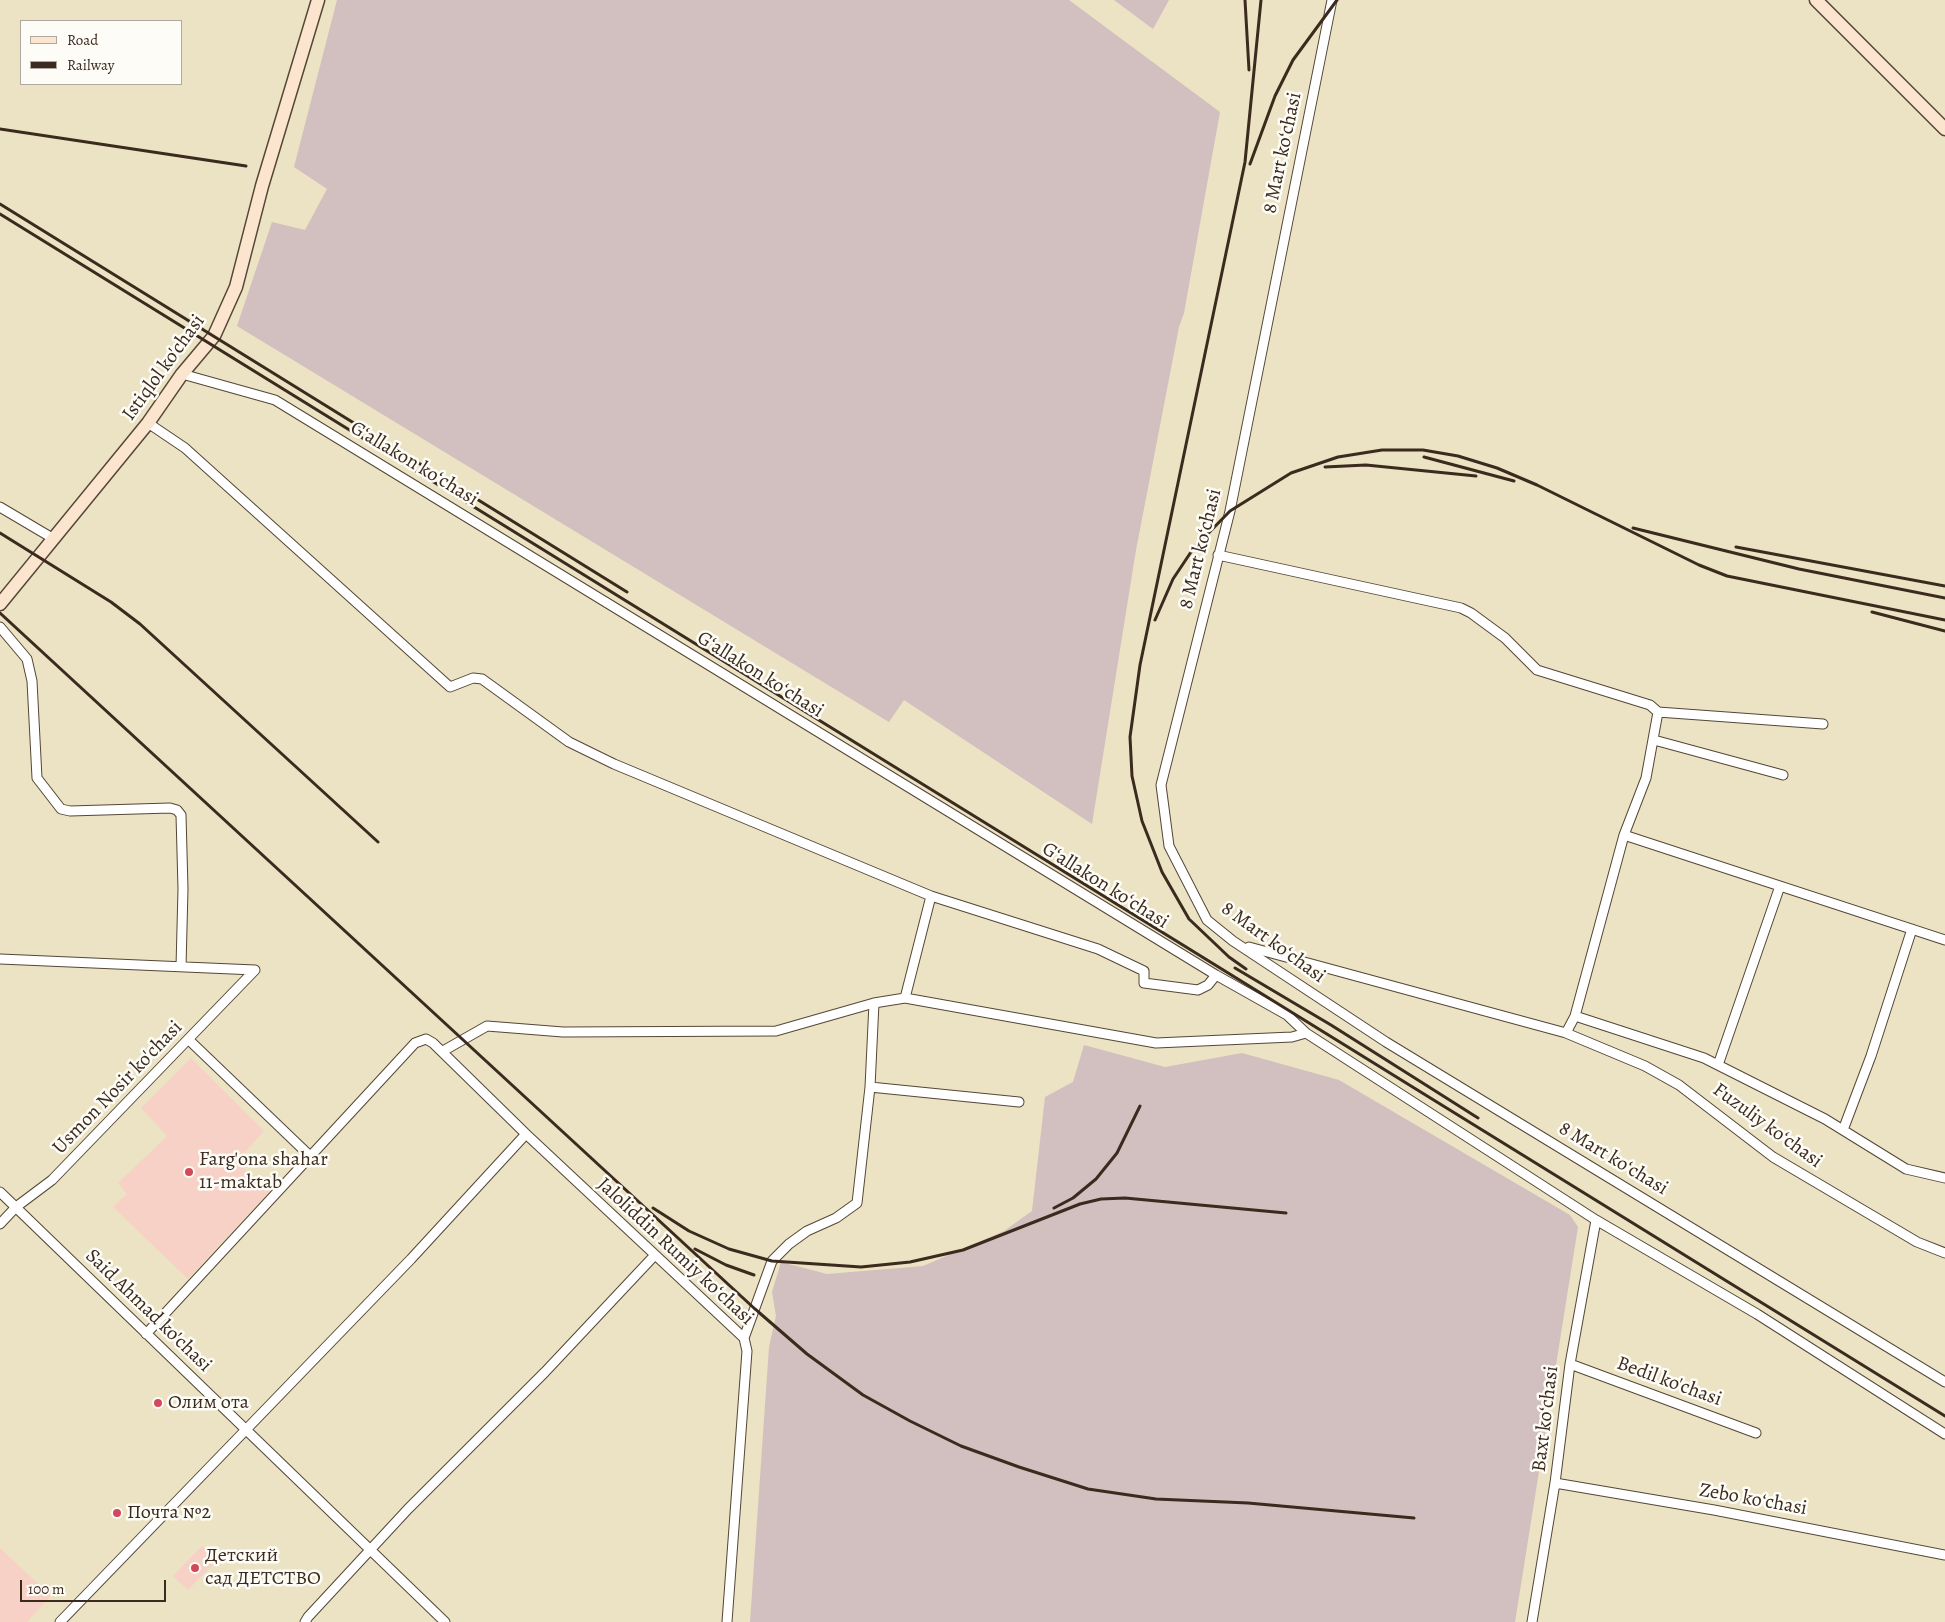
<!DOCTYPE html>
<meta charset="utf-8">
<style>
body{margin:0}
#map{position:relative;width:1945px;height:1622px;overflow:hidden;background:#ebe3c3;font-family:Alegreya,serif}
canvas{display:block}
.legend{position:absolute;left:20px;top:20px;width:162px;height:65px;box-sizing:border-box;background:#fdfcf7;border:1px solid #afa8a0;margin:0;padding:6px 9px;list-style:none;font-size:15px;color:#3b2a1e}
.legend li{display:flex;align-items:center;gap:10px;height:25px}
.legend b{width:25px;border:1px solid #afa8a0}
.scale{position:absolute;left:20px;top:1580px;width:146px;height:22px;box-sizing:border-box;border:2px solid #3b2a1e;border-top:0;padding-left:6px;font-size:15px;line-height:18px;white-space:nowrap;color:#3b2a1e;-webkit-text-stroke:4px #fdfcf7;paint-order:stroke}
</style>
<div id="map">
<canvas width="1945" height="1622"></canvas>
<ul class="legend">
<li><b style="height:6px;background:#fce5cf"></b>Road</li>
<li><b style="height:6px;background:#3b2a1e"></b>Railway</li>
</ul>
<div class="scale">100 m</div>
</div>
<script>
const context = document.querySelector('canvas').getContext('2d');
context.lineJoin = 'round';
function paint(path, color) { context.fillStyle = color; context.fill(path, 'evenodd'); }
const toPath = rows => new Path2D(rows.map(r => 'M' + r).join(''));
function stroke(path, color, width, dash) { context.strokeStyle = color; context.lineWidth = width; context.lineCap = dash ? 'butt' : 'round'; context.setLineDash(dash || []); context.stroke(path); }
function drawText(font, color, halo, rows, align = 'center') {
  context.font = font + ' Alegreya,serif'; context.lineWidth = 5; context.setLineDash([]); context.textBaseline = 'middle'; context.strokeStyle = halo; context.fillStyle = color; for (const [text, x, y, turn = 0] of rows) {
    context.save(); context.translate(x, y); context.rotate((+turn || 0) * Math.PI / 180); context.textAlign = isNaN(turn) ? turn : align; if (halo) context.strokeText(text, 0, 0); context.fillText(text, 0, 0); context.restore();
  }
}
paint(toPath([
 [191,1058,264,1131,236,1162,270,1191,188,1279,113,1207,127,1194,118,1183,167,1136,141,1108],
 [202,1546,217,1560,188,1590,173,1576],
 [0,1548,51,1596,27,1622,0,1622]
]), '#f7d1c6');
paint(toPath([
 [337,0,1069,0,1220,112,1184,313,1179,327,1136,550,1092,824,904,700,889,722,237,326,272,222,305,230,327,189,294,167],
 [1114,0,1169,0,1153,29],
 [1084,1045,1165,1067,1242,1053,1339,1080,1570,1215,1578,1227,1515,1622,750,1622,769,1347,776,1316,772,1292,781,1262,827,1274,923,1266,1004,1231,1032,1211,1045,1097,1073,1082]
]), '#d2bfbf');
const minor = toPath([
 [1332,0,1230,511,1161,785,1169,846,1207,920,1233,941,1386,1042,1945,1382],
 [182,374,275,400,1216,975,1287,1015,1306,1033,1596,1220,1757,1314,1945,1434],
 [148,423,185,448,450,687,473,678,482,679,569,742,614,764,931,896,1098,949,1144,971,1144,983,1198,990,1208,985,1216,975],
 [0,507,54,539],
 [1218,555,1461,608,1471,613,1505,638,1537,670,1650,705,1658,712,1823,724],
 [0,627,27,659,32,681,37,778,61,809,70,811,170,808,177,810,181,815,183,889,181,967],
 [1654,740,1783,775],
 [1624,835,1945,940],
 [1249,947,1566,1033,1645,1066,1679,1085,1773,1157,1917,1242,1945,1253],
 [0,959,255,970],
 [905,998,931,896],
 [1575,1016,1704,1058,1825,1119,1906,1169,1945,1178],
 [1566,1033,1575,1016,1624,835,1646,778,1658,712],
 [189,1040,310,1156],
 [443,1051,487,1026,563,1032,776,1031,874,1003,905,998,1156,1043,1292,1037,1306,1033],
 [1718,1065,1780,886],
 [870,1087,1019,1102],
 [1843,1130,1871,1056,1912,929],
 [0,1192,445,1622],
 [0,1224,16,1207,52,1180,255,970],
 [146,1334,415,1043,426,1039,433,1043,526,1134,744,1338,747,1351,727,1622],
 [744,1338,772,1261,789,1244,807,1231,836,1218,857,1203,870,1087,874,1003],
 [1570,1364,1756,1433],
 [1555,1483,1714,1510,1945,1555],
 [60,1622,411,1259,526,1134],
 [305,1622,308,1617,408,1509,545,1372,654,1256],
 [1532,1622,1555,1483,1570,1364,1596,1220]
]);
const secondary = toPath([
 [1816,0,1945,129],
 [0,604,148,423,182,374,214,336,236,287,262,186,318,0]
]);
stroke(minor, '#554637', 11);
stroke(secondary, '#554637', 15);
stroke(minor, '#fff', 9);
stroke(secondary, '#fce5cf', 12);
stroke(toPath([
 [1245,0,1249,70],
 [0,129,246,166],
 [1250,164,1275,96,1293,60,1337,0],
 [0,204,627,592],
 [0,214,1945,1416],
 [1424,457,1514,481],
 [1325,467,1366,465,1476,476],
 [1633,528,1799,569,1945,598],
 [0,533,111,602,140,624,378,842],
 [1736,547,1945,586],
 [1872,612,1945,631],
 [0,613,755,1309,807,1354,863,1395,910,1421,961,1446,1019,1467,1088,1489,1156,1499,1248,1503,1414,1518],
 [1155,620,1173,579,1193,549,1230,511,1291,473,1338,457,1382,450,1423,450,1458,456,1497,468,1537,485,1699,565,1727,576,1945,620],
 [1235,968,1331,1025,1478,1118],
 [1246,969,1229,957,1189,919,1162,872,1142,821,1132,776,1130,737,1140,665,1245,162,1261,0],
 [653,1208,689,1231,729,1249,772,1261,861,1267,910,1262,963,1250,1080,1204,1101,1199,1125,1198,1286,1213],
 [1054,1208,1073,1198,1096,1179,1117,1153,1140,1106],
 [695,1249,726,1265,754,1275]
]), '#3b2a1e', 3);
for (const [x, y, r, color] of [
 [189,1172,5,"#d1495b"],
 [158,1403,5,"#d1495b"],
 [117,1513,5,"#d1495b"],
 [195,1568,5,"#d1495b"]
]) { const dot = new Path2D(); dot.arc(x, y, r, 0, 2 * Math.PI); context.fillStyle = color; context.fill(dot); stroke(dot, '#fdfcf7', 2); }
drawText('20px', '#3b2a1e', '#fdfcf7', [
 ["8 Mart koʻchasi",1283,153,-78],
 ["Istiqlol ko'chasi",164,368,-54],
 ["Gʻallakon koʻchasi",414,464,31],
 ["8 Mart koʻchasi",1201,549,-76],
 ["Gʻallakon koʻchasi",760,675,32],
 ["Gʻallakon koʻchasi",1105,886,32],
 ["8 Mart koʻchasi",1273,943,36],
 ["Usmon Nosir ko'chasi",118,1088,-46],
 ["Fuzuliy koʻchasi",1767,1126,36],
 ["8 Mart koʻchasi",1613,1159,31],
 ["Jaloliddin Rumiy koʻchasi",675,1252,43],
 ["Said Ahmad ko'chasi",148,1311,44],
 ["Bedil ko'chasi",1669,1382,20],
 ["Baxt koʻchasi",1546,1419,-83],
 ["Zebo koʻchasi",1753,1500,10]
]);
drawText('20px', '#3b2a1e', '#fdfcf7', [
 ["Farg'ona shahar",199,1160],
 ["11-maktab",199,1183],
 ["Олим ота",168,1403],
 ["Почта №2",127,1513],
 ["Детский",205,1556],
 ["сад ДЕТСТВО",205,1579]
], 'left');
</script>
